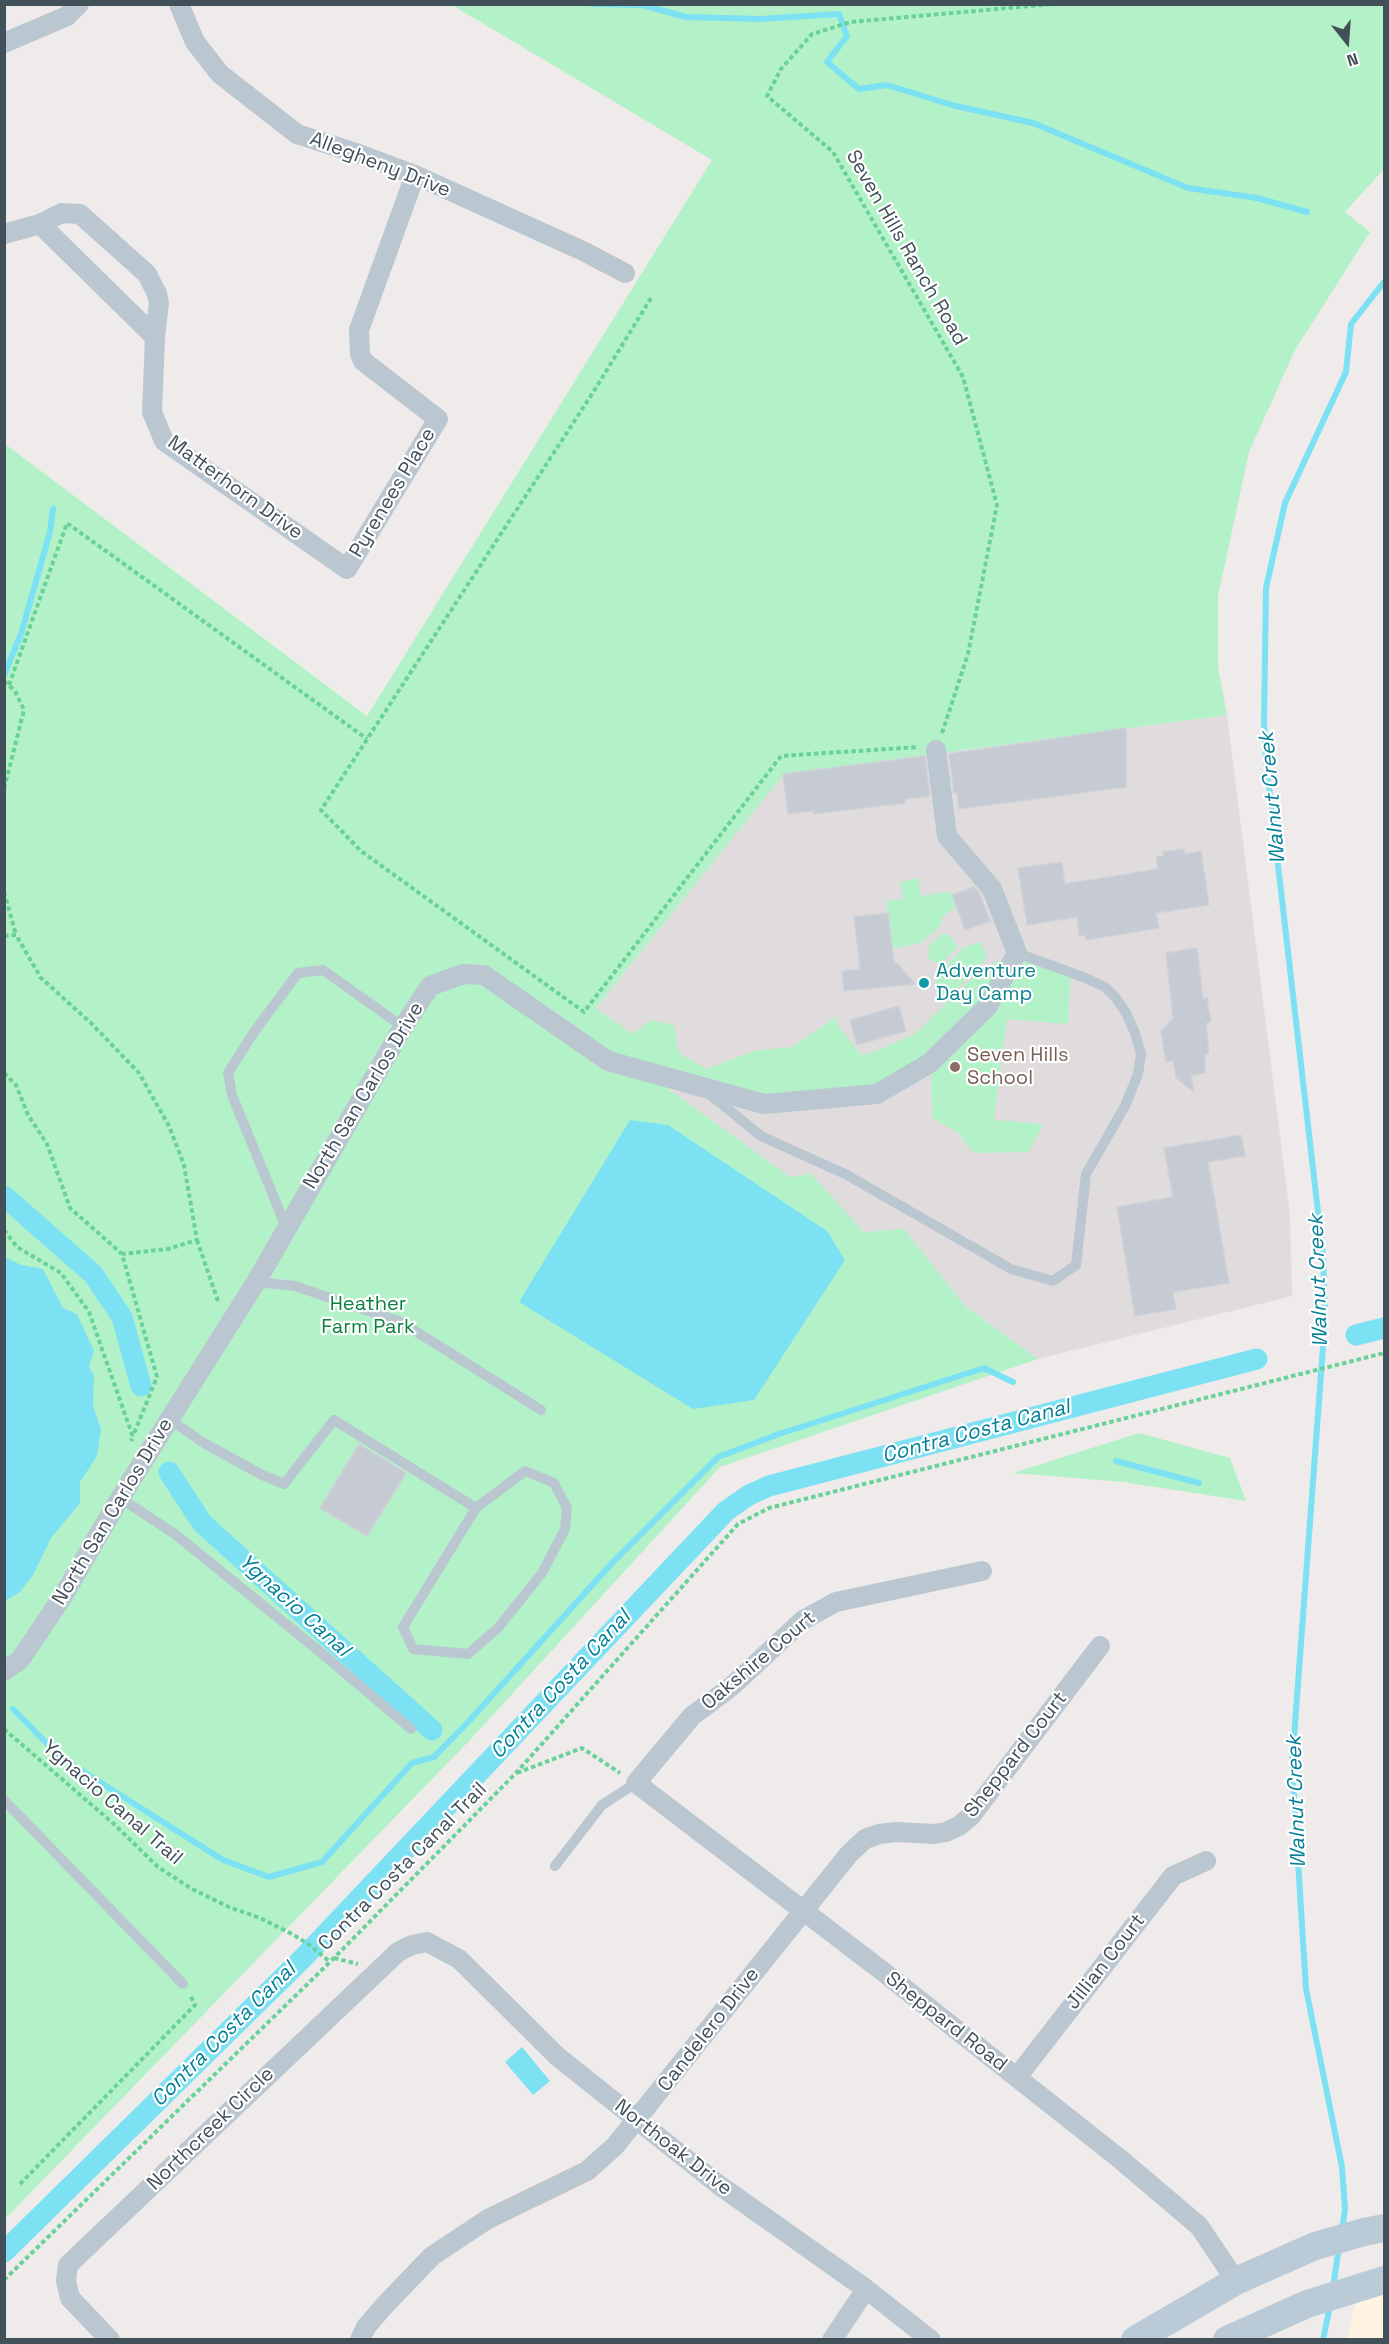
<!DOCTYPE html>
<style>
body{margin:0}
#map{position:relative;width:1389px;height:2344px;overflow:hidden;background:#efebeb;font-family:"Space Grotesk",sans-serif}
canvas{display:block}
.frame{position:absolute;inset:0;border:6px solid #42505a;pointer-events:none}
.north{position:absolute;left:1317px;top:12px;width:60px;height:60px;-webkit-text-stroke:4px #fff;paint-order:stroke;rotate:163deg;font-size:16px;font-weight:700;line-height:24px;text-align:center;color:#42505a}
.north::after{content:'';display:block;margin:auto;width:21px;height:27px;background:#42505a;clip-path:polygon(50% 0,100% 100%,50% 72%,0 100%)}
</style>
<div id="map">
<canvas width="1389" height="2344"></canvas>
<div class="frame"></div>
<div class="north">N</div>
</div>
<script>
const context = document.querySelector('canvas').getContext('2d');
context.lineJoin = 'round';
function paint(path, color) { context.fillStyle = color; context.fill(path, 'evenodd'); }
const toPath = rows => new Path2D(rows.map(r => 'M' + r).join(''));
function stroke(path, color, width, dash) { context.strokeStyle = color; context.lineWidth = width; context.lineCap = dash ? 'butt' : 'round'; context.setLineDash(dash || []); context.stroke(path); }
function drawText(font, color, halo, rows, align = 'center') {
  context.font = font + ' "Space Grotesk",sans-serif'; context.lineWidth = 4.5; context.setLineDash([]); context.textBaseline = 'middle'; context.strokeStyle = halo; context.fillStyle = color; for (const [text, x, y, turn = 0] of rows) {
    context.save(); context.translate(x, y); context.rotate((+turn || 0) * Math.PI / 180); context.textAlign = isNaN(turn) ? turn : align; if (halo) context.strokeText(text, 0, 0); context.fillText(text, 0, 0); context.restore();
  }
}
paint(toPath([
 [1384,2280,1384,2339,1347,2340,1359,2286]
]), '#fdf3e0');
paint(toPath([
 [1227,715,1290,1215,1292,1296,1038,1359,582,1026,783,774]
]), '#e0dcdd');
paint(toPath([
 [452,5,1384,5,1384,169,1345,212,1370,232,1295,350,1249,452,1218,596,1218,667,1227,715,784,774,596,1008,632,1034,652,1020,674,1025,679,1053,706,1069,754,1051,792,1047,837,1016,838,1025,861,1055,871,1053,915,1034,981,969,1017,953,1071,973,1068,1024,1007,1019,994,1120,1044,1124,1028,1152,974,1153,958,1133,932,1117,931,1063,877,1094,764,1104,667,1078,667,1088,790,1177,811,1174,864,1232,904,1229,965,1306,1038,1359,720,1467,469,1741,5,2219,5,444,367,716,712,160],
 [918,877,921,896,950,891,956,907,943,916,940,926,921,943,893,949,886,901,903,899,901,882],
 [943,933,949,934,958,947,944,961,934,963,928,957,929,946],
 [981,942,987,958,941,1005,935,999,937,994,936,969,947,965,964,947],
 [1139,1433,1230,1458,1246,1501,1123,1482,1013,1473]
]), '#b3f2c8');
paint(toPath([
 [630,1120,668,1125,827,1231,845,1260,754,1400,693,1409,519,1302],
 [5,1257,21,1265,43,1269,63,1308,77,1314,94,1351,89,1366,94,1376,93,1406,101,1429,97,1456,80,1482,80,1503,51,1538,33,1575,20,1592,5,1601],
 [522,2047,550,2081,533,2095,505,2062]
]), '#7ce1f3');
stroke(toPath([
 [592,4,642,5,686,17,760,19,839,14,847,36,827,62,859,89,887,85,952,105,1033,123,1188,188,1257,198,1307,212],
 [4,675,21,634,50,532,53,509],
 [1116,1461,1199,1483],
 [13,1709,60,1757,223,1860,269,1877,322,1862,412,1763,434,1757,470,1720,613,1562,718,1457,779,1434,984,1368,1013,1382],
 [1342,2231,1345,2209,1342,2167,1306,1989,1292,1764,1325,1320,1323,1255,1266,761,1264,723,1266,588,1285,503,1346,372,1351,324,1384,282],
 [1333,2287,1339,2247],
 [1323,2340,1330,2306]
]), '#7ce1f3', 6);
stroke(toPath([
 [4,1196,93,1274,122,1317,141,1386],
 [1356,1335,1384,1328],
 [169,1472,202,1523,432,1730],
 [4,2252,304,1957,726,1511,749,1495,769,1486,1257,1359]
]), '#7ce1f3', 21);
const building = toPath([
 [1126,728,1126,787,959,809,957,793,954,793,949,754,1126,728],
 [925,756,930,796,905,799,905,803,814,814,814,811,788,814,783,774,925,756],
 [1184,849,1185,854,1201,851,1209,905,1156,913,1159,928,1086,940,1085,935,1079,936,1077,917,1027,925,1018,868,1062,862,1065,884,1158,869,1156,857,1164,856,1163,852,1184,849],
 [974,887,979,892,990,921,965,930,952,895,974,887],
 [888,913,894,963,897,963,915,984,844,991,842,971,860,969,854,917,888,913],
 [1197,948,1203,999,1207,998,1211,1022,1206,1023,1209,1053,1205,1054,1205,1073,1191,1076,1194,1092,1176,1078,1173,1060,1166,1062,1161,1031,1173,1018,1166,953,1197,948],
 [899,1006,906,1031,857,1045,850,1020,899,1006],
 [1241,1135,1245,1156,1208,1162,1229,1283,1173,1292,1176,1309,1135,1316,1117,1207,1173,1197,1164,1148,1241,1135],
 [359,1444,406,1473,367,1536,320,1508,359,1444]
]);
paint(building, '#c6cad2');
stroke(building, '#ced2d8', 1.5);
stroke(toPath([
 [651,298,594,391,321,810,361,851,584,1012,781,756,918,747],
 [4,681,15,691,24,710,4,789],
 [9,685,67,523,367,739],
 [942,733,968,654,997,505,963,377,833,152,767,96,781,69,812,34,851,22,1053,4],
 [4,892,16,935],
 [4,936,16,935,41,978,91,1023,139,1073,169,1126,184,1165,197,1240,168,1249,122,1254],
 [4,1073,16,1085,28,1115,47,1144,70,1208,122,1254,157,1377,133,1436],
 [4,1230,17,1247,61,1273,89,1312,133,1437,131,1441],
 [197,1240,219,1304],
 [4,1729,115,1825,158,1867,192,1889,229,1907,260,1918,290,1933,307,1943,330,1962],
 [517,1773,582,1748,620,1773],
 [334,1958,358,1964],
 [20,2184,195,2005,190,1995],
 [4,2280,330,1962,516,1773,738,1524,769,1508,1384,1353]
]), '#69d299', 4, [4.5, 3]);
stroke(toPath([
 [707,1092,761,1136,845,1174,1011,1269,1053,1281,1076,1265,1086,1174,1125,1106,1138,1074,1141,1054,1135,1033,1126,1013,1116,998,1105,987,1083,977,1017,953],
 [286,1227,232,1095,228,1073,254,1032,298,973,323,970,403,1027],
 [256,1282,295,1286,401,1322,541,1410],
 [169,1419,204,1443,262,1475,284,1484,334,1420,476,1508,403,1627,413,1649,468,1654,498,1628,542,1573,565,1529,567,1508,554,1483,525,1471,476,1508],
 [120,1498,175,1534,319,1651,411,1729],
 [4,1800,183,1984],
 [555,1866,602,1805,636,1783]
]), '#bac7d0', 10);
stroke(toPath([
 [179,4,195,42,220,74,297,134,359,154,415,175,583,251,625,273],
 [4,43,67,16,79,4],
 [40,224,155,337],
 [4,234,40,224,62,213,80,214,147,274,157,294,159,303,155,337,152,412,164,441,347,569,438,419,363,361,360,354,359,330,415,175],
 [982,1571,836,1602,803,1620,732,1686,692,1716,636,1783,881,1970,1120,2159,1199,2226,1236,2281],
 [4,1671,20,1660,63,1596,120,1498,256,1282,403,1027,430,986,463,974,484,975,608,1061,764,1104,877,1094,930,1063,988,1006,1017,953,992,889,947,836,936,750],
 [1017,2077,1173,1876,1206,1861],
 [110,2340,70,2298,66,2281,68,2265,398,1952,412,1945,427,1942,459,1959,558,2057,719,2185,866,2289,931,2340],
 [360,2340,366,2327,384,2306,432,2256,488,2219,587,2171,615,2146,849,1854,865,1839,879,1834,896,1832,934,1834,946,1832,959,1826,971,1816,1100,1646],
 [832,2340,866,2289]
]), '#bac7d0', 20);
stroke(toPath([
 [1135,2340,1236,2281,1315,2246,1364,2232,1384,2228],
 [1227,2340,1307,2304,1384,2280]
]), '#bbcad7', 28);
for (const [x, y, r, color] of [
 [924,983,6,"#0f9aa8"],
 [955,1067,6,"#8d6e63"]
]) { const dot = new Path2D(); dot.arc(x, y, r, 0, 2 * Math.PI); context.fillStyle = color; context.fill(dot); stroke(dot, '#fff', 2); }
drawText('20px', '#42505a', '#fff', [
 ["Allegheny Drive",380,165,21],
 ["Seven Hills Ranch Road",906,248,60],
 ["Matterhorn Drive",235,488,36],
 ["Pyrenees Place",393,493,-59],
 ["North San Carlos Drive",364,1096,-59],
 ["North San Carlos Drive",113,1512,-59],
 ["Oakshire Court",759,1661,-40],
 ["Sheppard Court",1016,1755,-52],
 ["Ygnacio Canal Trail",112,1803,41],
 ["Contra Costa Canal Trail",403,1867,-45],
 ["Jillian Court",1106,1962,-52],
 ["Sheppard Road",946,2022,38],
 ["Candelero Drive",709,2030,-52],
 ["Northcreek Circle",211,2129,-44],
 ["Northoak Drive",673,2148,38]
]);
drawText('20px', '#0d838f', '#fff', [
 ["Adventure",936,972],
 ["Day Camp",936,995]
], 'left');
drawText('20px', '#785e54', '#fff', [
 ["Seven Hills",967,1056],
 ["School",967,1079]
], 'left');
drawText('20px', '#0e8041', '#fff', [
 ["Heather",368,1305],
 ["Farm Park",368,1328]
]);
drawText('italic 21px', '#038097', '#fff', [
 ["Walnut Creek",1273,798,-95],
 ["Walnut Creek",1319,1281,-92],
 ["Contra Costa Canal",976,1432,-15],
 ["Ygnacio Canal",294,1606,42],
 ["Contra Costa Canal",561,1685,-47],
 ["Walnut Creek",1297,1802,-92],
 ["Contra Costa Canal",224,2035,-45]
]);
</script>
